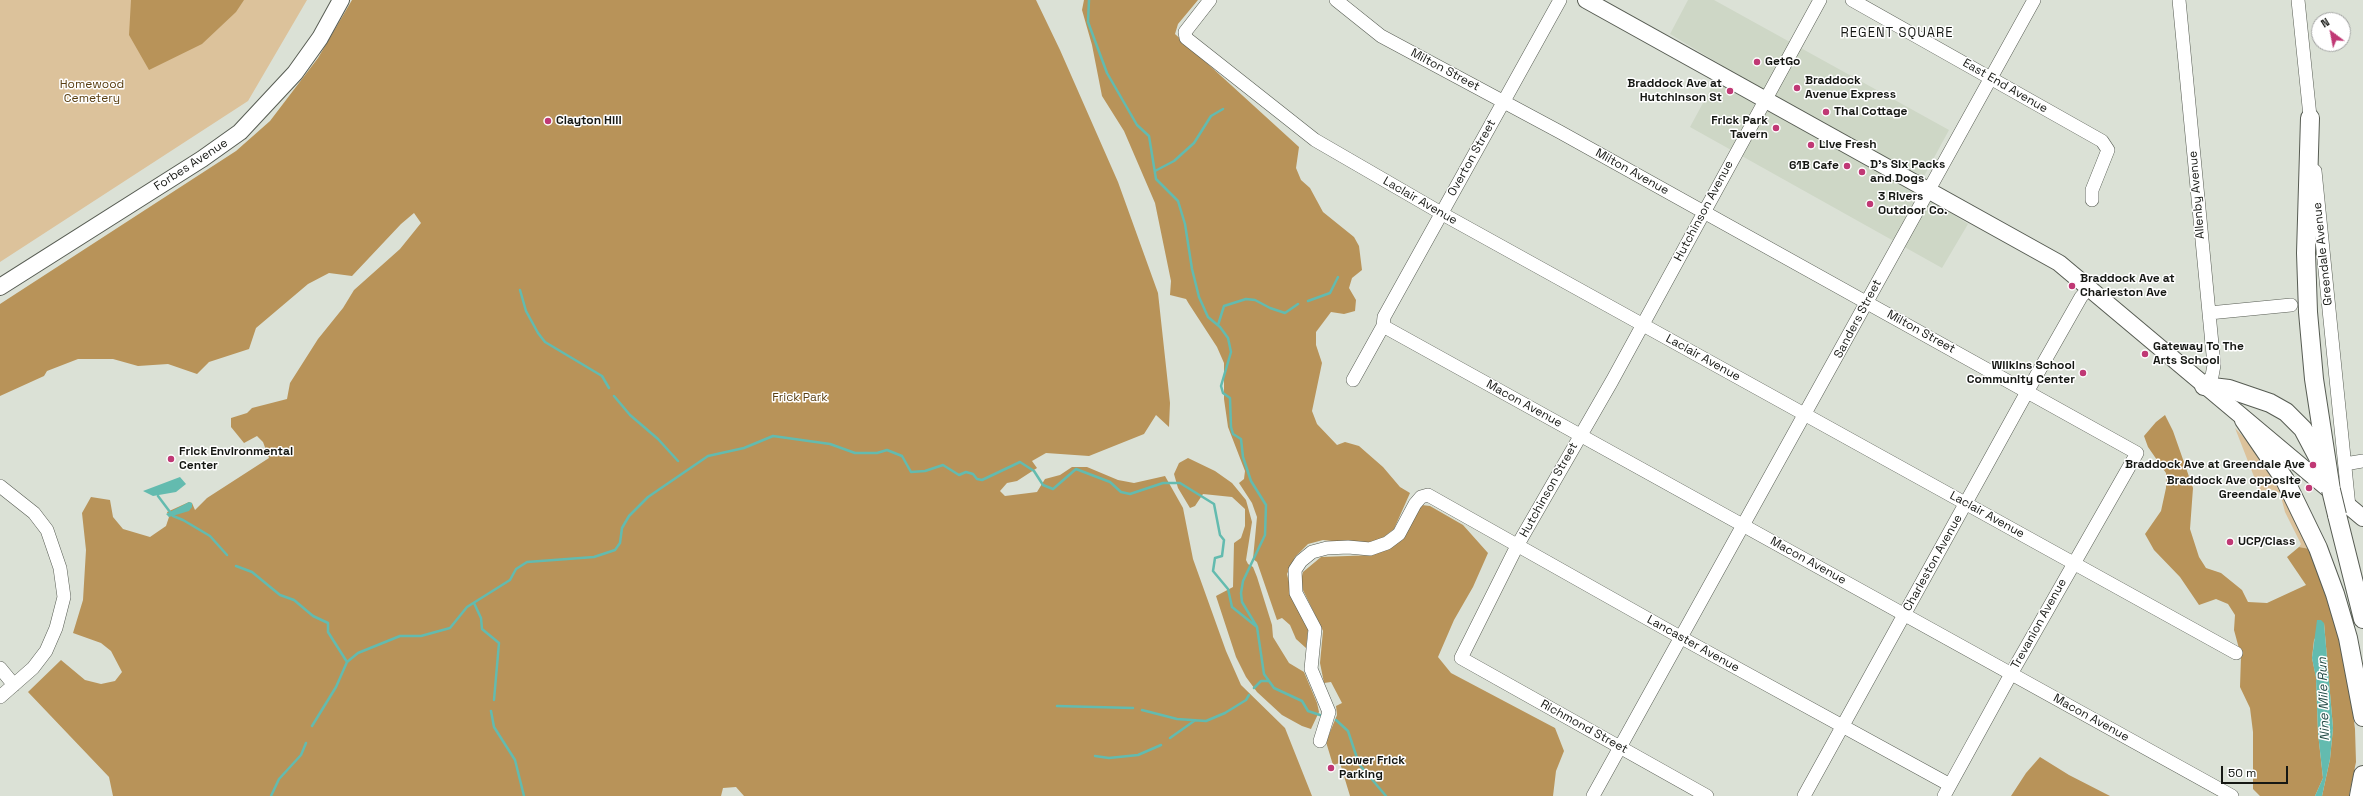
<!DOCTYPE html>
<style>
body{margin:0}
#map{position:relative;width:2363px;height:796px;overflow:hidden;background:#dbe1d6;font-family:"Space Grotesk",sans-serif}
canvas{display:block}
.north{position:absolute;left:2311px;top:12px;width:40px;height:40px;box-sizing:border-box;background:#fff;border:1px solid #a1a2a1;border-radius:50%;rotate:328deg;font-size:11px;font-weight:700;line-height:16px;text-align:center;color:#151713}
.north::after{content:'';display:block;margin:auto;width:14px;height:18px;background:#c03875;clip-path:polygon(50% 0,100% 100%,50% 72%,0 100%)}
.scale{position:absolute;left:2221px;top:766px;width:67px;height:18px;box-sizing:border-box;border:2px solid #151713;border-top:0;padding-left:5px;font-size:12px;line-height:14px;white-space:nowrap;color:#151713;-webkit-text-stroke:3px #fff;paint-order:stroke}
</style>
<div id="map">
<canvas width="2363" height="796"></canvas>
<div class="north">N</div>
<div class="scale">50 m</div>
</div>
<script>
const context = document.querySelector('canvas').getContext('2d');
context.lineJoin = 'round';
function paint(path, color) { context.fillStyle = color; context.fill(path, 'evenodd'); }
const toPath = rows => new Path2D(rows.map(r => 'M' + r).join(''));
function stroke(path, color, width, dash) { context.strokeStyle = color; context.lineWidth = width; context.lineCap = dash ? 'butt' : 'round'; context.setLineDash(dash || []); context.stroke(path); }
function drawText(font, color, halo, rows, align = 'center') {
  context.font = font + ' "Space Grotesk",sans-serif'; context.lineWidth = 3; context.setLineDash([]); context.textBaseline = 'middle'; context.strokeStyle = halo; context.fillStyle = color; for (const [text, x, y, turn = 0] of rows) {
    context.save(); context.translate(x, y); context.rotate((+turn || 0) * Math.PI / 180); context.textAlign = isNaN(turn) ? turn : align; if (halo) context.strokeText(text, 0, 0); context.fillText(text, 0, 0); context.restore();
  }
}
paint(toPath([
 [1688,0,1714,0,1949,130,1916,191,1968,224,1942,268,1690,127,1723,66,1670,34]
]), '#ced7c6');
paint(toPath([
 [0,0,307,0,248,101,0,262],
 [2235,428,2260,454,2278,480,2310,549,2299,547,2301,544,2285,512,2280,493,2270,489,2260,492]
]), '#dcc29b');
paint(toPath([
 [131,0,244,0,236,12,202,44,149,70,129,35],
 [352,0,1036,0,1060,50,1118,182,1158,293,1170,403,1169,427,1156,415,1144,434,1089,456,1046,453,1032,461,1037,468,1017,481,1007,483,1000,491,1005,496,1037,492,1045,479,1060,475,1072,467,1087,467,1118,480,1134,483,1165,476,1183,508,1193,559,1226,651,1241,685,1285,728,1312,796,744,796,736,787,723,788,721,796,113,796,109,777,28,692,61,660,85,680,101,684,115,681,122,672,111,651,101,643,73,633,83,600,86,550,82,513,91,497,110,500,113,517,123,529,150,537,166,526,169,517,167,512,189,502,192,503,195,510,207,498,269,458,263,442,257,436,244,443,231,427,231,418,247,413,252,408,287,399,290,383,318,339,343,308,354,290,400,249,421,223,414,213,401,224,352,276,329,273,308,284,256,328,249,349,209,362,197,374,168,364,138,366,113,359,78,359,47,371,44,376,0,396,0,304,236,151,270,121,318,58],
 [1084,0,1198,0,1178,24,1175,34,1299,147,1296,168,1301,180,1310,188,1323,212,1354,237,1359,246,1362,270,1352,278,1349,288,1356,300,1355,311,1344,314,1331,312,1316,332,1316,345,1322,363,1312,411,1317,424,1337,445,1345,442,1359,446,1383,467,1400,487,1410,493,1394,529,1379,541,1357,544,1323,540,1308,544,1295,557,1287,574,1294,603,1307,622,1308,630,1306,648,1296,639,1290,625,1282,618,1277,620,1257,562,1253,559,1257,517,1252,503,1239,483,1244,479,1245,471,1228,427,1224,399,1224,363,1217,347,1189,304,1186,299,1170,295,1171,281,1155,203,1124,131,1102,96,1092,45,1082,10],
 [2165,415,2173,431,2193,488,2190,529,2199,557,2206,568,2221,573,2242,590,2248,602,2267,603,2306,585,2287,557,2299,547,2310,549,2336,627,2349,683,2355,729,2356,762,2349,796,2322,796,2330,759,2333,728,2324,623,2314,640,2312,658,2316,677,2318,733,2323,778,2315,796,2260,796,2253,789,2253,732,2250,708,2240,687,2241,656,2234,630,2235,615,2228,604,2216,599,2199,605,2180,577,2154,550,2145,534,2161,511,2166,488,2166,473,2148,447,2144,436,2156,422],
 [1188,458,1215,471,1232,483,1246,500,1252,522,1246,560,1248,564,1253,567,1257,577,1272,625,1273,637,1289,663,1304,672,1317,703,1319,712,1311,729,1302,726,1282,715,1257,692,1246,677,1236,657,1216,596,1233,587,1234,543,1241,538,1245,526,1245,509,1232,497,1203,494,1195,506,1190,508,1178,488,1174,474,1179,463],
 [1422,505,1430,506,1463,525,1488,553,1473,587,1454,620,1438,657,1451,673,1555,728,1564,751,1556,771,1553,796,1350,796,1340,763,1333,765,1326,742,1337,715,1336,706,1342,703,1331,682,1324,683,1320,663,1323,631,1300,584,1303,572,1321,557,1374,555,1412,521],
 [2040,757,2069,775,2110,796,2011,796,2026,773]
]), '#b89359');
paint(toPath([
 [180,477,186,484,176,492,153,496,143,491],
 [189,502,192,503,192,507,189,511,169,517,166,514],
 [2317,620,2321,620,2324,623,2333,728,2330,759,2322,796,2315,796,2323,778,2318,733,2316,678,2312,658]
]), '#63bbaf');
stroke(toPath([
 [1089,0,1088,22,1107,73,1137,125,1149,136,1156,179,1178,201,1185,224,1192,269,1199,297,1208,317,1220,327,1228,338,1231,352,1221,386,1223,393,1230,398,1231,427,1233,434,1241,439,1243,457,1251,481,1266,505,1265,535,1243,581,1241,593,1242,602,1257,627,1264,674,1274,688,1302,701,1308,711,1320,715],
 [1155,171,1174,161,1194,143,1211,116,1223,109],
 [520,290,526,311,538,333,545,342,602,376,609,388],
 [1308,301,1330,293,1338,277],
 [1218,325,1224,306,1246,299,1255,300,1270,308,1285,313,1298,304],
 [614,396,630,415,658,439,678,461],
 [158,496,173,516,183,520,210,536,227,555],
 [236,566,252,572,280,595,294,600,313,616,328,623,328,632,347,662],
 [474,603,481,618,482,629,499,643,494,700],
 [1254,688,1261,681,1268,681],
 [1057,706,1133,708],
 [1142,710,1177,719,1206,721,1225,713,1246,700,1249,695],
 [491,711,494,727,515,760,524,796],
 [1336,720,1348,731,1359,764,1386,796],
 [312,726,336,687,347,662,358,653,400,636,421,636,450,628,467,607,510,580,516,569,527,562,594,557,615,550,620,543,622,528,629,516,648,497,708,456,744,448,773,436,830,444,855,453,877,453,887,450,902,456,911,472,925,471,943,465,959,475,966,472,973,474,977,479,982,480,1020,462,1034,471,1043,485,1053,489,1076,469,1110,482,1121,492,1130,494,1163,483,1180,483,1214,504,1220,535,1224,540,1222,556,1215,558,1213,571,1228,589,1232,607,1257,627],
 [1170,738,1194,721],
 [1095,756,1109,758,1138,755,1161,745],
 [271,796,279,779,301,755,306,743]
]), '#63bbaf', 2.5);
const minor = toPath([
 [1210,0,1185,32,1186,38,1315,140,1448,217,2236,653],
 [1336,0,1381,36,1560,132,2137,453,2011,674,1944,796],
 [1852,0,2102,141,2108,150,2092,190,2092,200],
 [2179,0,2214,365,2212,376,2204,386],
 [2298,0,2311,126],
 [2315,171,2349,507],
 [2209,313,2291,305],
 [1383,326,2232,796],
 [1353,380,1383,326,1384,317,1560,0],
 [2345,464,2363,461],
 [0,486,34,513,47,530,60,568,64,597,56,628,46,651,33,668,0,697],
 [0,668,14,685],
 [1320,741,1329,712,1311,669,1315,629,1296,593,1295,570,1301,561,1312,552,1327,548,1348,547,1370,549,1387,543,1399,534,1415,504,1421,497,1428,495,1680,637,1950,785],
 [1593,796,2034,0],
 [1707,796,1461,658,1517,546,1612,381,1820,0],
 [1804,796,2027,392,2081,297,2088,289]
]);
const major = toPath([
 [1586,0,2059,263,2363,518],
 [0,287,202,159,240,132,295,73,320,38,341,0]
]);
const highway = toPath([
 [2310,118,2306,253,2308,312,2314,379,2331,490],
 [2204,386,2229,389,2270,403,2286,412,2303,429,2321,463],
 [2244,420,2285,480,2318,548,2335,594,2348,638,2363,717],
 [2337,515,2363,619],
 [2359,796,2363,775]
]);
stroke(minor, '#575c53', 14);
stroke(major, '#575c53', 18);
stroke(highway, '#575c53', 20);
stroke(minor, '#fff', 13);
stroke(major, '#fff', 16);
stroke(highway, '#fff', 18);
const highwayBridge = toPath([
 [2331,490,2337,515]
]);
stroke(highwayBridge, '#575c53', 20, []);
stroke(highwayBridge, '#fff', 18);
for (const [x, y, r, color] of [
 [1757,62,4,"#c03875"],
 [1797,88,4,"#c03875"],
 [1730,91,4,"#c03875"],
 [1826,112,4,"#c03875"],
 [548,121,4,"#c03875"],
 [1776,128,4,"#c03875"],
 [1811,145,4,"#c03875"],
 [1847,166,4,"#c03875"],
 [1862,172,4,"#c03875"],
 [1870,204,4,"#c03875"],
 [2072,286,4,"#c03875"],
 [2145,354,4,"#c03875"],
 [2083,373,4,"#c03875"],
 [171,459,4,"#c03875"],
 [2313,465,4,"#c03875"],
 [2309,488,4,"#c03875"],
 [2230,542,4,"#c03875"],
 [1331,768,4,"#c03875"]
]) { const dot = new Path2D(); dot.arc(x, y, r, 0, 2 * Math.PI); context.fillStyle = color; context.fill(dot); stroke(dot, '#fff', 1.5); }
drawText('bold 12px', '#151713', '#fff', [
 ["GetGo",1765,62],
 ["Braddock",1805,81],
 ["Avenue Express",1805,95],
 ["Braddock Ave at",1722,84,"right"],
 ["Hutchinson St",1722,98,"right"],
 ["Thai Cottage",1834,112],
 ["Clayton Hill",556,121],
 ["Frick Park",1768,121,"right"],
 ["Tavern",1768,135,"right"],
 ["Live Fresh",1819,145],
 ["D's Six Packs",1870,165],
 ["and Dogs",1870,179],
 ["61B Cafe",1839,166,"right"],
 ["3 Rivers",1878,197],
 ["Outdoor Co.",1878,211],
 ["Braddock Ave at",2080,279],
 ["Charleston Ave",2080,293],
 ["Gateway To The",2153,347],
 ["Arts School",2153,361],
 ["Wilkins School",2075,366,"right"],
 ["Community Center",2075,380,"right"],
 ["Frick Environmental",179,452],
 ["Center",179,466],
 ["Braddock Ave at Greendale Ave",2305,465,"right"],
 ["Braddock Ave opposite",2301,481,"right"],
 ["Greendale Ave",2301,495,"right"],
 ["UCP/Class",2238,542],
 ["Lower Frick",1339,761],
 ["Parking",1339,775]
], 'left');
drawText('12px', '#151713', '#fff', [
 ["Milton Street",1445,70,28],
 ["East End Avenue",2005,86,30],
 ["Overton Street",1472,158,-61],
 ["Forbes Avenue",191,165,-33],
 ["Milton Avenue",1632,172,29],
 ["Allenby Avenue",2197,195,-95],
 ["Laclair Avenue",1420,201,30],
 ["Hutchinson Avenue",1704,211,-62],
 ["Greendale Avenue",2323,254,-96],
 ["Sanders Street",1858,319,-62],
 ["Milton Street",1921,332,29],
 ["Laclair Avenue",1703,358,29],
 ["Macon Avenue",1524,404,29],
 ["Hutchinson Street",1549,490,-61],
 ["Laclair Avenue",1987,515,29],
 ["Macon Avenue",1808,561,29],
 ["Charleston Avenue",1933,563,-61],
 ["Trevanion Avenue",2039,624,-61],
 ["Lancaster Avenue",1693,644,29],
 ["Macon Avenue",2091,718,29],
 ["Richmond Street",1584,727,29]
]);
drawText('12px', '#593e11', '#fff', [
 ["Homewood",92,85],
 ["Cemetery",92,99],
 ["Frick Park",800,398]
]);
context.letterSpacing = '1px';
drawText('13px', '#151713', '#fff', [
 ["REGENT SQUARE",1897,33]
]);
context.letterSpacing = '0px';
drawText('italic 13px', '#254d48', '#fff', [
 ["Nine Mile Run",2324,699,-92]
]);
</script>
